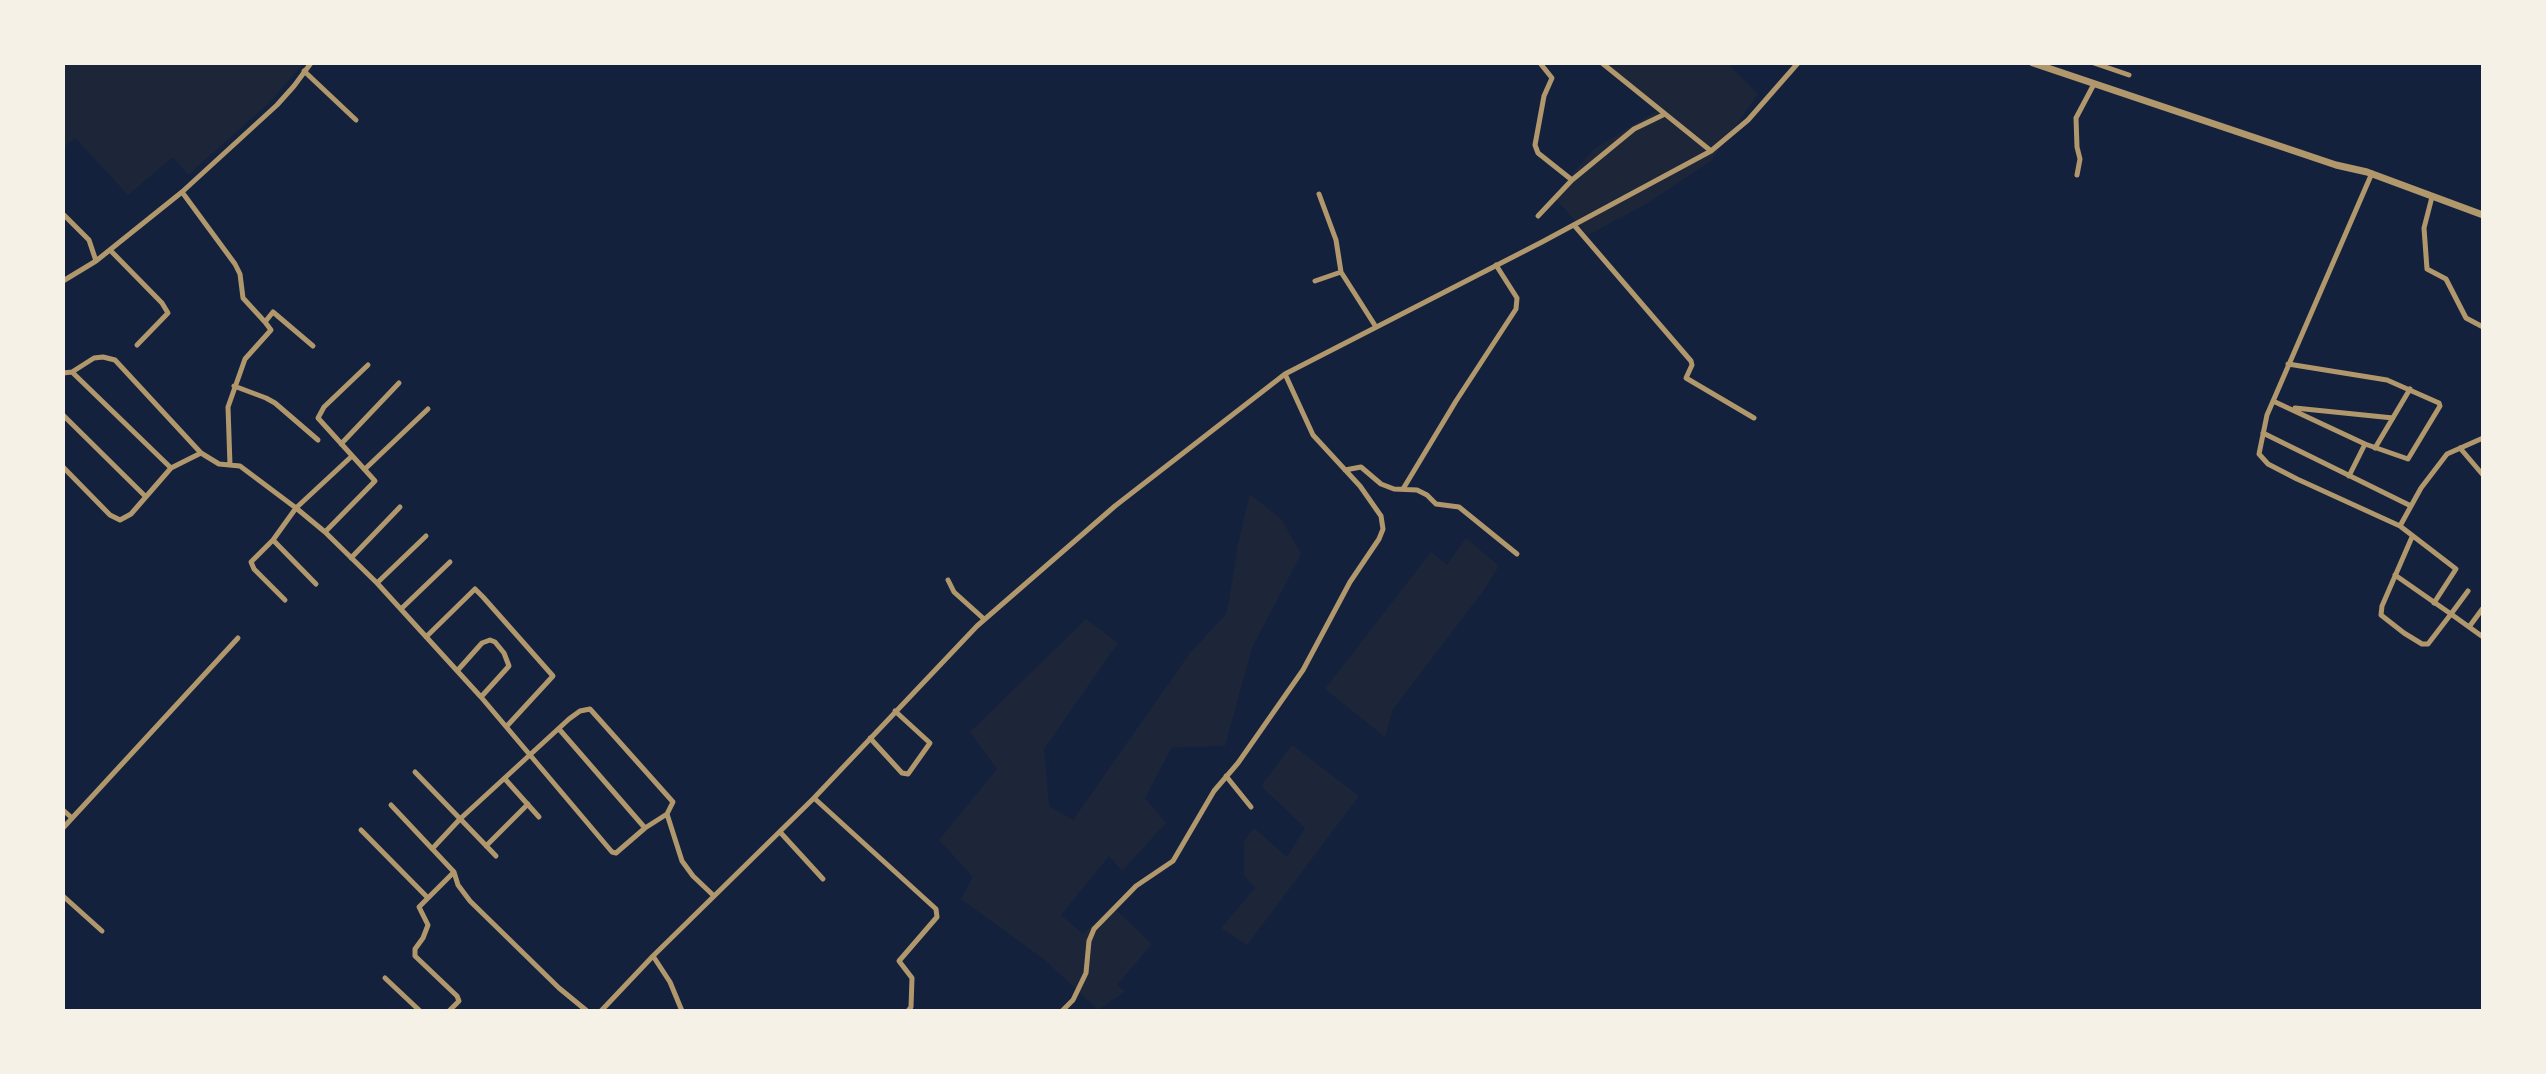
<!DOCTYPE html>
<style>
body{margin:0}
#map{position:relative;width:2546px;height:1074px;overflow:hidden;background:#14213d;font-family:"DejaVu Sans",sans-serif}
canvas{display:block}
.frame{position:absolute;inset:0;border:65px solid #f6f1e7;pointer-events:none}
</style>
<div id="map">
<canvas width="2546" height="1074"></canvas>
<div class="frame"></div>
</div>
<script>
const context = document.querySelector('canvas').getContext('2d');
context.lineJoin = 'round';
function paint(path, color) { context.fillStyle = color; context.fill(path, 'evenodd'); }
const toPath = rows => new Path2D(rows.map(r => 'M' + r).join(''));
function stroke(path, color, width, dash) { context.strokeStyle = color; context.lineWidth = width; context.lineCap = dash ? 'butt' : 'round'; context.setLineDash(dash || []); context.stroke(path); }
paint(toPath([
 [63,63,304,63,268,104,188,175,173,157,128,195,75,138,63,148],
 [1606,63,1727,63,1758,94,1711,161,1648,203,1588,235,1553,196,1594,149,1656,111,1617,78],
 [1250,494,1282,520,1301,554,1252,648,1225,746,1172,747,1145,798,1166,823,1122,871,1109,856,1061,915,1083,934,1112,906,1152,944,1117,985,1125,992,1098,1010,1045,960,961,899,973,877,939,840,997,769,970,732,1086,619,1118,643,1044,749,1049,806,1073,820,1190,653,1227,613,1238,544],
 [1466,538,1499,566,1484,590,1393,709,1385,737,1325,689,1431,552,1447,565],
 [1292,745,1359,796,1247,945,1221,928,1255,888,1244,875,1244,841,1254,828,1287,857,1305,828,1261,786]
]), '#1d2539');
stroke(toPath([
 [1540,63,1552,78,1544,96,1535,145,1538,153,1572,180,1634,129,1665,114],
 [1602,63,1711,151],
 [2094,63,2129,75],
 [304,71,356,120],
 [2372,173,2267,415,2259,454,2268,464,2297,479,2400,526,2456,569,2434,603],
 [2077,175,2080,159,2077,147,2076,118,2094,84],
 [182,192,235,264,240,274,243,298,265,322],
 [1319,194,1336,240,1341,272,1376,327],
 [2432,197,2424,228,2427,269,2446,279,2466,318,2483,327],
 [63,214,89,240,96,261],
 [1538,216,1572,180],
 [1574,225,1691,361,1692,365,1686,378,1754,418],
 [110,250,162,303,168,313,137,345],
 [63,281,96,261,182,192,277,105,294,86,311,63],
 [1315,281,1341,272],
 [72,372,94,358,103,357,115,360,201,453,219,464,240,466,296,508,325,532,377,583,481,697,612,852,616,853,645,828,667,814],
 [63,373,72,372,171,468],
 [234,386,266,398,275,403,318,440],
 [2273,401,2365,444,2408,459,2440,406,2439,403,2387,380,2288,364],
 [2295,408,2393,418],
 [63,415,145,496],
 [2263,433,2411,506],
 [341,444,399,383],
 [2375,448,2410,389],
 [2460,448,2483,475],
 [230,465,228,407,245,359,271,330,265,322,273,312,313,346],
 [63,467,110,515,120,520,131,514,171,468,201,453],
 [365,469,428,409],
 [1345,470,1361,467,1381,484,1394,489,1417,490,1427,495,1436,504,1459,507,1517,554],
 [2349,476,2365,444],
 [1403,489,1456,401,1516,309,1517,298,1496,265],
 [2400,526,2421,488,2447,454,2483,438],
 [325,532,375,481,318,418,324,407,368,365],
 [273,540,316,584],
 [351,558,400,507],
 [2395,575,2451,614,2428,644,2422,644,2404,633,2381,615,2382,606,2412,537],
 [948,580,954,592,984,619],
 [377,583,426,536],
 [2468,591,2451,614,2483,637],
 [285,600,254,569,251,562,273,540,296,508,352,456],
 [401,609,450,562],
 [2469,627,2483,608],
 [426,637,475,589,483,597,553,676,507,726],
 [457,671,482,643,490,640,495,642,504,653,509,666,481,697],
 [559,729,645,828],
 [870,738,902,773,908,774,930,743,895,711],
 [415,772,496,856],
 [1226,776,1251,807],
 [505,779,539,817],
 [814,798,936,909,937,917,899,961,912,978,911,1007,908,1011],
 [391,805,454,872,458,885,470,901,559,988,587,1011],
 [63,810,72,818],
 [63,828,238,638],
 [361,830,428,898],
 [780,832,823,879],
 [486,846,528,804],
 [432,849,460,819,569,719,580,711,590,709,673,802,667,814,682,861,693,876,714,896],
 [63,896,102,931],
 [653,956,670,982,682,1011],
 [385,978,420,1011],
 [449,1011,459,1001,457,996,415,956,415,949,423,938,428,925,419,907,454,872],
 [601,1011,653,956,814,798,977,626,1115,506,1285,374,1542,242,1711,151,1748,120,1798,63],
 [1062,1011,1073,1000,1086,973,1089,941,1094,929,1136,886,1173,861,1214,791,1238,763,1303,670,1350,582,1379,539,1383,529,1381,516,1360,486,1313,435,1285,374]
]), '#b1986c', 5);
stroke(toPath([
 [2033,63,2336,165,2367,172,2483,215]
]), '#b1986c', 7);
</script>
